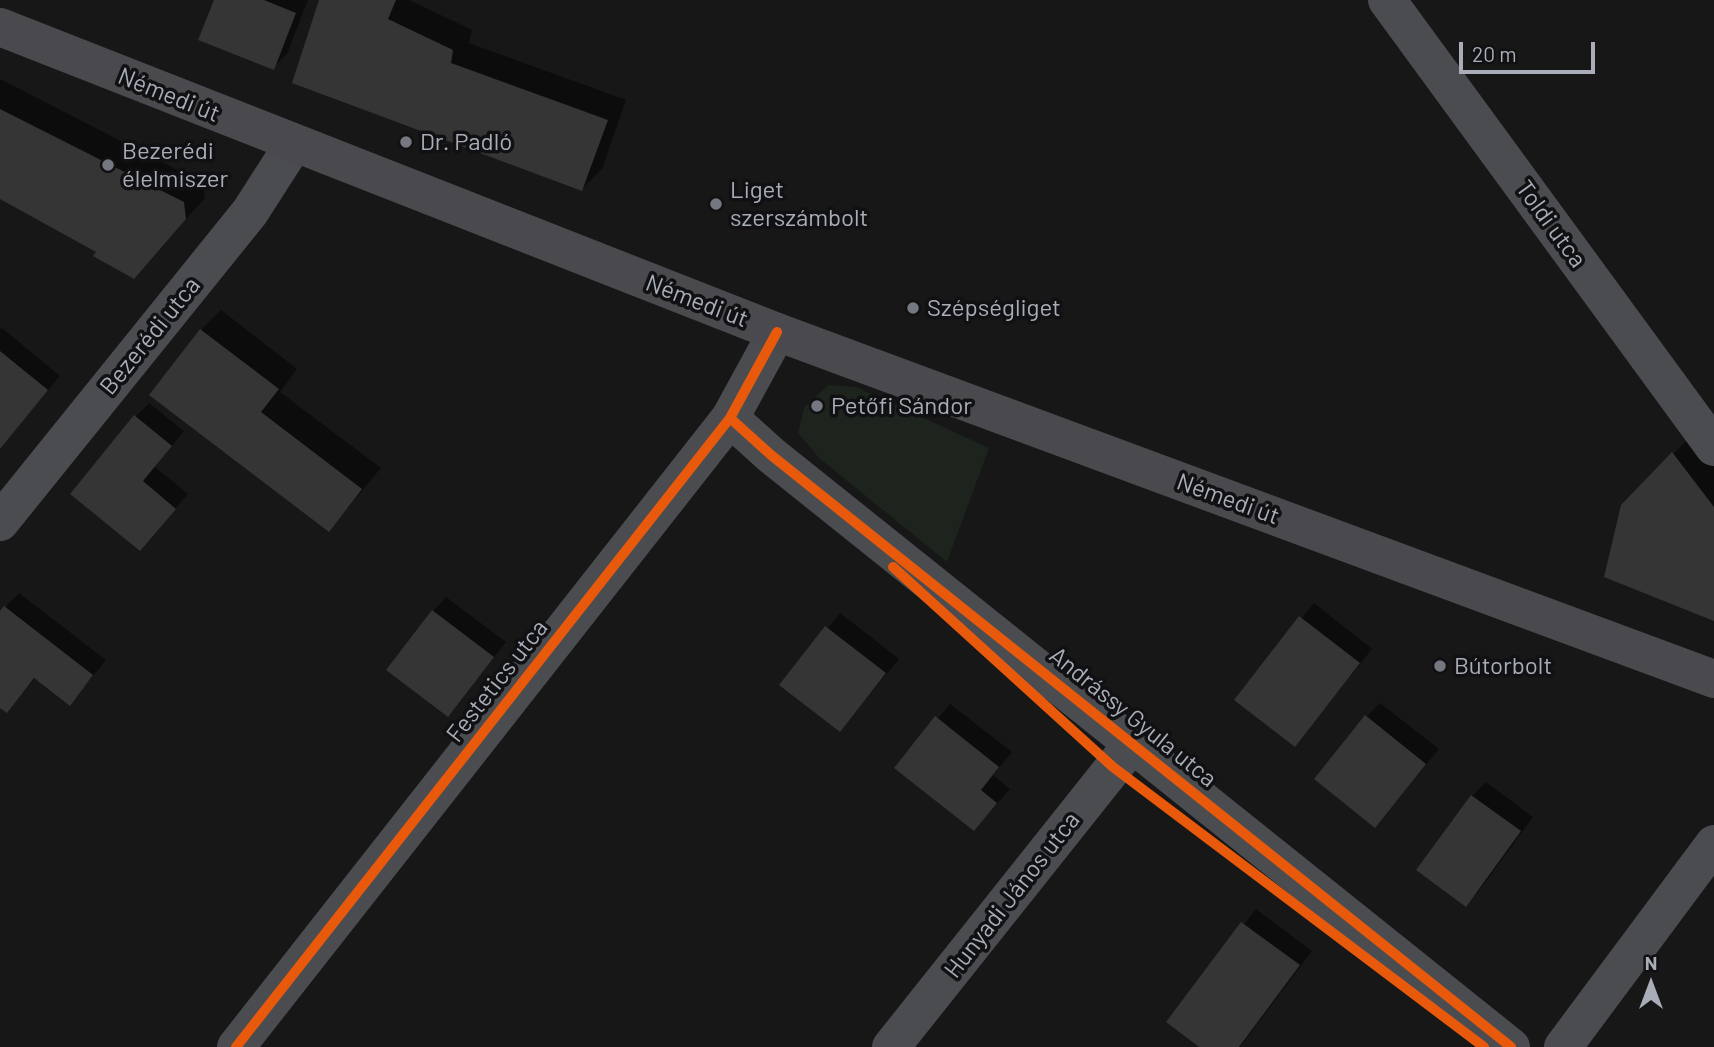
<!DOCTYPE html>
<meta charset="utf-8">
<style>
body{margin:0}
#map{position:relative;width:1714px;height:1047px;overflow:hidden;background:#171717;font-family:Barlow,sans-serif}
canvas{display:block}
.north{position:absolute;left:1616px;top:949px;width:70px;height:70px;-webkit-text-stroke:5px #111113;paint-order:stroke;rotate:0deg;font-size:19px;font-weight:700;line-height:28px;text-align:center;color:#a8adb8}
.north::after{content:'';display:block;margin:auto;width:24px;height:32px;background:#a8adb8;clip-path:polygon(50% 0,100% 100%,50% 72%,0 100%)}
.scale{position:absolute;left:1459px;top:42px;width:136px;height:32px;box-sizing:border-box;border:4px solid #a8adb8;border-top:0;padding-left:9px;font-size:21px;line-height:24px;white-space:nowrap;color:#a8adb8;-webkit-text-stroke:5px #111113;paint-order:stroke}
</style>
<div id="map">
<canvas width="1714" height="1047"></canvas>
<div class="north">N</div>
<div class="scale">20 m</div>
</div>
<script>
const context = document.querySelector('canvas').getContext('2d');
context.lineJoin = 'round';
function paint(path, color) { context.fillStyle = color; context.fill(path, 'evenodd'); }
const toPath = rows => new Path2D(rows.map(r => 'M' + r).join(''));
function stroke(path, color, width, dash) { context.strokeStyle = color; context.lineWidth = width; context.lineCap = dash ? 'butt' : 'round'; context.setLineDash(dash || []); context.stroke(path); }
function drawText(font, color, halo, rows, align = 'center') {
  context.font = font + ' Barlow,sans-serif'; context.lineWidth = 7; context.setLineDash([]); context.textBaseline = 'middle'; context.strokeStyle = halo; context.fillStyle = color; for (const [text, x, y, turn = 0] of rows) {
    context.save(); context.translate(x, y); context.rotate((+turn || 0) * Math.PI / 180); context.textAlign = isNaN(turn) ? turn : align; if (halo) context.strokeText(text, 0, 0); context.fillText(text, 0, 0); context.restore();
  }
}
paint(toPath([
 [828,385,856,387,989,448,947,562,819,458,798,433,804,408]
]), '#1d241e');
paint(toPath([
 [216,0,308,0,287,54,273,67],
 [321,0,409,0,472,30,469,43,626,100,602,169,582,189],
 [0,79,203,183,205,198,134,277,98,251,0,197],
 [221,310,297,369,280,392,381,468,329,530,152,394,201,330],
 [2,328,60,376,0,446,0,330],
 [149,403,184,431,155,467,188,494,140,549,136,416],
 [1693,434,1714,462,1714,619,1622,506],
 [19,593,106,660,70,704,36,677,7,711,0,705,0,613],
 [446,597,506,642,448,715,433,611],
 [1314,603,1372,649,1295,745,1236,700],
 [840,613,899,659,840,730,782,684],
 [1380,703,1439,749,1375,825,1367,716],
 [950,704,1012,752,993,775,1010,789,974,829,897,767],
 [1486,782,1533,817,1479,891,1466,904,1419,870,1472,796],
 [1256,909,1312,951,1240,1047,1202,1047,1169,1022]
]), '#0007');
paint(toPath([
 [214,0,264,0,296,13,274,70,198,40],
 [319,0,396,0,388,19,453,50,451,63,608,120,582,191,292,83],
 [0,109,184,202,186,219,134,279,93,256,96,252,0,199],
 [200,329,279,389,261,412,362,489,329,532,149,395],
 [0,351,48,390,0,449],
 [134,415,172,446,143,481,176,509,140,551,70,494],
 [1672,452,1714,507,1714,621,1604,577,1621,505],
 [4,606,93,675,70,706,34,678,7,713,0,708,0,611],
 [432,610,494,657,448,717,386,670],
 [1299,616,1360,663,1295,747,1234,700],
 [825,626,886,673,840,732,779,685],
 [1365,715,1426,764,1375,828,1314,779],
 [935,716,999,767,981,790,997,803,974,831,894,768],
 [1471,795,1521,831,1466,907,1416,870],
 [1241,922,1300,965,1239,1047,1199,1047,1166,1022]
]), '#353536');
stroke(toPath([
 [1387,0,1714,447],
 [730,418,771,455,1511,1047],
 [0,522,250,212,293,145],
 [236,1047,730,418,777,332],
 [891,1047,1133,743],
 [1563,1047,1714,844]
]), '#4b4c50', 38);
stroke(toPath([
 [0,27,777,332,1714,679]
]), '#4a4a4e', 38);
stroke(toPath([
 [730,418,771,455,1511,1047],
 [893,567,1113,767,1484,1047],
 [236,1047,730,418,777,332]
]), '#e8590c', 10);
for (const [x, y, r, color] of [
 [406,142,7,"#757880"],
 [108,165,7,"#757880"],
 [716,204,7,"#757880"],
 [913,308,7,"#757880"],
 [817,406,7,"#757880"],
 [1440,666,7,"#757880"]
]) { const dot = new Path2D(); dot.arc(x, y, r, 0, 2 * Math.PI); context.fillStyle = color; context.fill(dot); stroke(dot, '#111113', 2.5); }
drawText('24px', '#a8adb8', '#111113', [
 ["Némedi út",169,95,22],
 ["Toldi utca",1551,224,54],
 ["Némedi út",697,301,21],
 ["Bezerédi utca",150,336,-51],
 ["Némedi út",1228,499,20],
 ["Festetics utca",497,681,-52],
 ["Andrássy Gyula utca",1133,717,39],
 ["Hunyadi János utca",1012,895,-52]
]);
drawText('24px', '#a8adb8', '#111113', [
 ["Dr. Padló",420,142],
 ["Bezerédi",122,151],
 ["élelmiszer",122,179],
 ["Liget",730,190],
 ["szerszámbolt",730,218],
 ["Szépségliget",927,308],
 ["Petőfi Sándor",831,406],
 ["Bútorbolt",1454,666]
], 'left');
</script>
